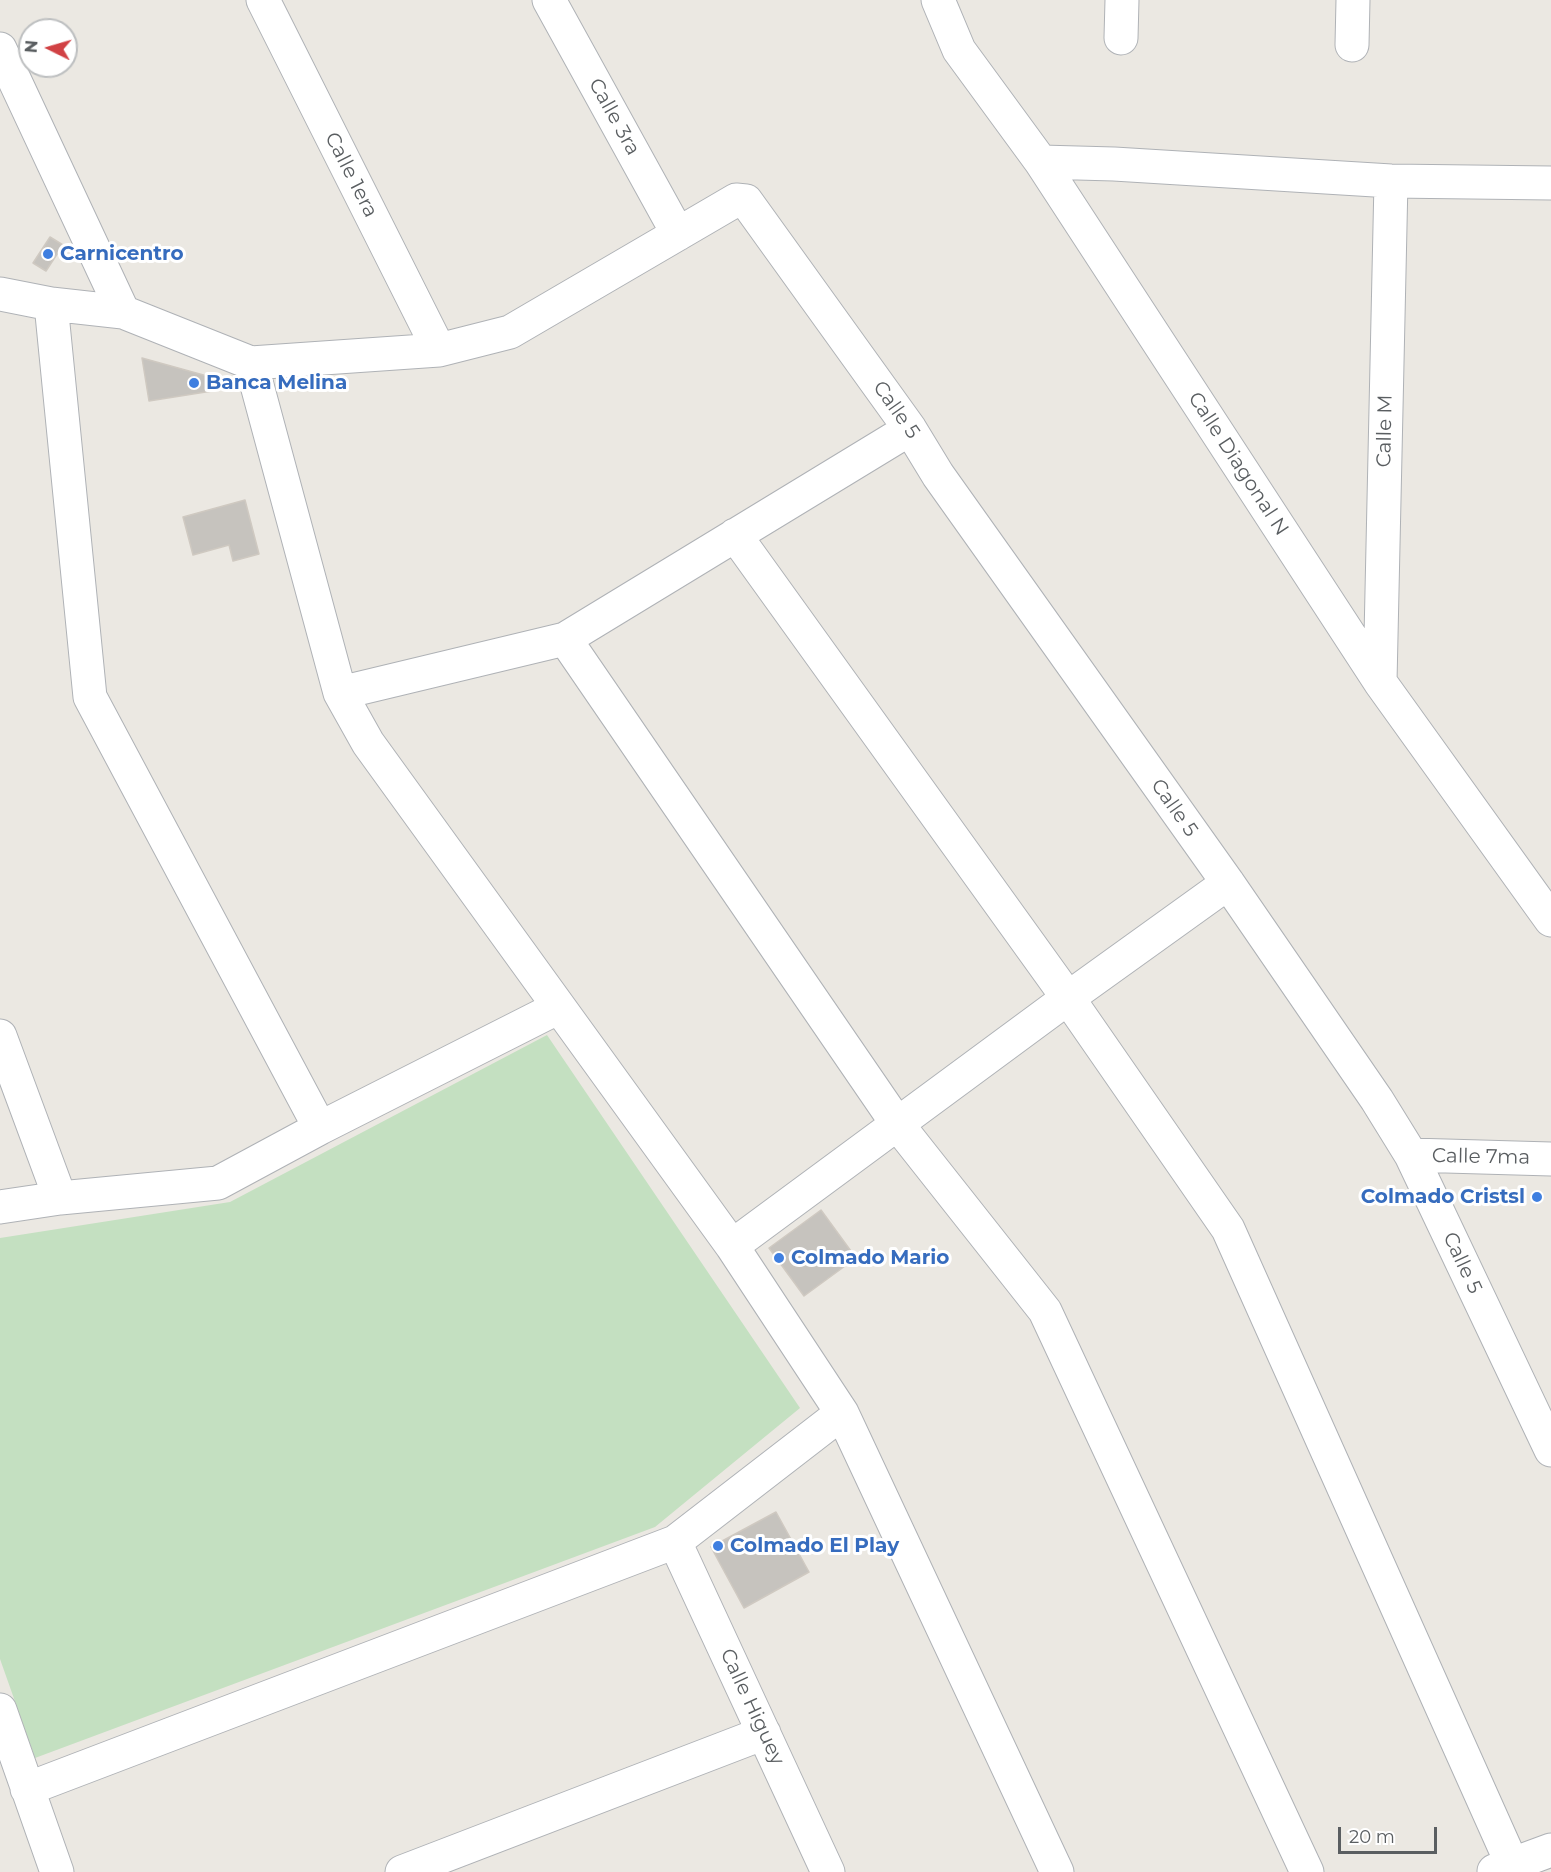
<!DOCTYPE html>
<style>
body{margin:0}
#map{position:relative;width:1551px;height:1872px;overflow:hidden;background:#ebe8e2;font-family:Montserrat,sans-serif}
canvas{display:block}
.north{position:absolute;left:18px;top:18px;width:60px;height:60px;box-sizing:border-box;background:#fff;border:2px solid #bdbfc0;border-radius:50%;rotate:275deg;font-size:16px;font-weight:700;line-height:24px;text-align:center;color:#5a5e61}
.north::after{content:'';display:block;margin:auto;width:21px;height:27px;background:#d14144;clip-path:polygon(50% 0,100% 100%,50% 72%,0 100%)}
.scale{position:absolute;left:1338px;top:1827px;width:99px;height:27px;box-sizing:border-box;border:3px solid #5a5e61;border-top:0;padding-left:8px;font-size:18px;line-height:21px;white-space:nowrap;color:#5a5e61;-webkit-text-stroke:4px #fff;paint-order:stroke}
</style>
<div id="map">
<canvas width="1551" height="1872"></canvas>
<div class="north">N</div>
<div class="scale">20 m</div>
</div>
<script>
const context = document.querySelector('canvas').getContext('2d');
context.lineJoin = 'round';
function paint(path, color) { context.fillStyle = color; context.fill(path, 'evenodd'); }
const toPath = rows => new Path2D(rows.map(r => 'M' + r).join(''));
function stroke(path, color, width, dash) { context.strokeStyle = color; context.lineWidth = width; context.lineCap = dash ? 'butt' : 'round'; context.setLineDash(dash || []); context.stroke(path); }
function drawText(font, color, halo, rows, align = 'center') {
  context.font = font + ' Montserrat,sans-serif'; context.lineWidth = 6; context.setLineDash([]); context.textBaseline = 'middle'; context.strokeStyle = halo; context.fillStyle = color; for (const [text, x, y, turn = 0] of rows) {
    context.save(); context.translate(x, y); context.rotate((+turn || 0) * Math.PI / 180); context.textAlign = isNaN(turn) ? turn : align; if (halo) context.strokeText(text, 0, 0); context.fillText(text, 0, 0); context.restore();
  }
}
paint(toPath([
 [547,1035,800,1408,655,1527,35,1758,0,1659,0,1238,230,1202]
]), '#c4e0c1');
const building = toPath([
 [50,237,63,245,46,271,33,263,50,237],
 [142,358,207,376,212,391,149,401,142,358],
 [245,500,259,554,233,561,229,545,193,555,183,517,245,500],
 [821,1210,856,1258,804,1296,769,1248,821,1210],
 [776,1512,809,1572,744,1608,711,1547,776,1512]
]);
paint(building, '#c6c3be');
stroke(building, '#cfc9c1', 1.5);
const minor = toPath([
 [263,0,439,350],
 [549,0,678,234],
 [938,0,959,50,1041,162,1380,682,1551,920],
 [1121,38,1122,0],
 [1352,45,1353,0],
 [0,49,123,312],
 [1041,162,1114,164,1391,181,1551,183],
 [0,294,51,304,123,312,251,363,439,350,510,332,736,200,746,201,910,429,938,475,1228,883,1377,1100,1411,1155,1551,1450],
 [51,304,90,697,320,1128],
 [251,363,340,693,368,743,732,1246,842,1413,1057,1872],
 [735,535,1068,998,1228,1229,1512,1864],
 [565,639,898,1125,1045,1311,1307,1872],
 [1380,682,1391,181],
 [340,693,565,639,910,429],
 [0,1036,60,1198],
 [1411,1155,1551,1159],
 [0,1207,60,1198,218,1183,320,1128,559,1007],
 [732,1246,1068,998,1228,883],
 [675,1542,828,1872],
 [0,1710,57,1872],
 [27,1789,675,1542,842,1413],
 [1494,1871,1551,1850],
 [402,1872,764,1733]
]);
stroke(minor, '#afb2b6', 35);
stroke(minor, '#fff', 33);
for (const [x, y, r, color] of [
 [48,254,6,"#3f7fe0"],
 [194,383,6,"#3f7fe0"],
 [1537,1197,6,"#3f7fe0"],
 [779,1258,6,"#3f7fe0"],
 [718,1546,6,"#3f7fe0"]
]) { const dot = new Path2D(); dot.arc(x, y, r, 0, 2 * Math.PI); context.fillStyle = color; context.fill(dot); stroke(dot, '#fff', 2); }
drawText('20px', '#5a5e61', '#fff', [
 ["Calle 3ra",614,117,61],
 ["Calle 1era",351,175,63],
 ["Calle 5",896,410,55],
 ["Calle M",1385,431,-89],
 ["Calle Diagonal N",1238,464,57],
 ["Calle 5",1174,808,55],
 ["Calle 7ma",1481,1157,1],
 ["Calle 5",1462,1263,65],
 ["Calle Higuey",752,1707,65]
]);
drawText('bold 20px', '#366cbe', '#fff', [
 ["Carnicentro",60,254],
 ["Banca Melina",206,383],
 ["Colmado Cristsl",1525,1197,"right"],
 ["Colmado Mario",791,1258],
 ["Colmado El Play",730,1546]
], 'left');
</script>
